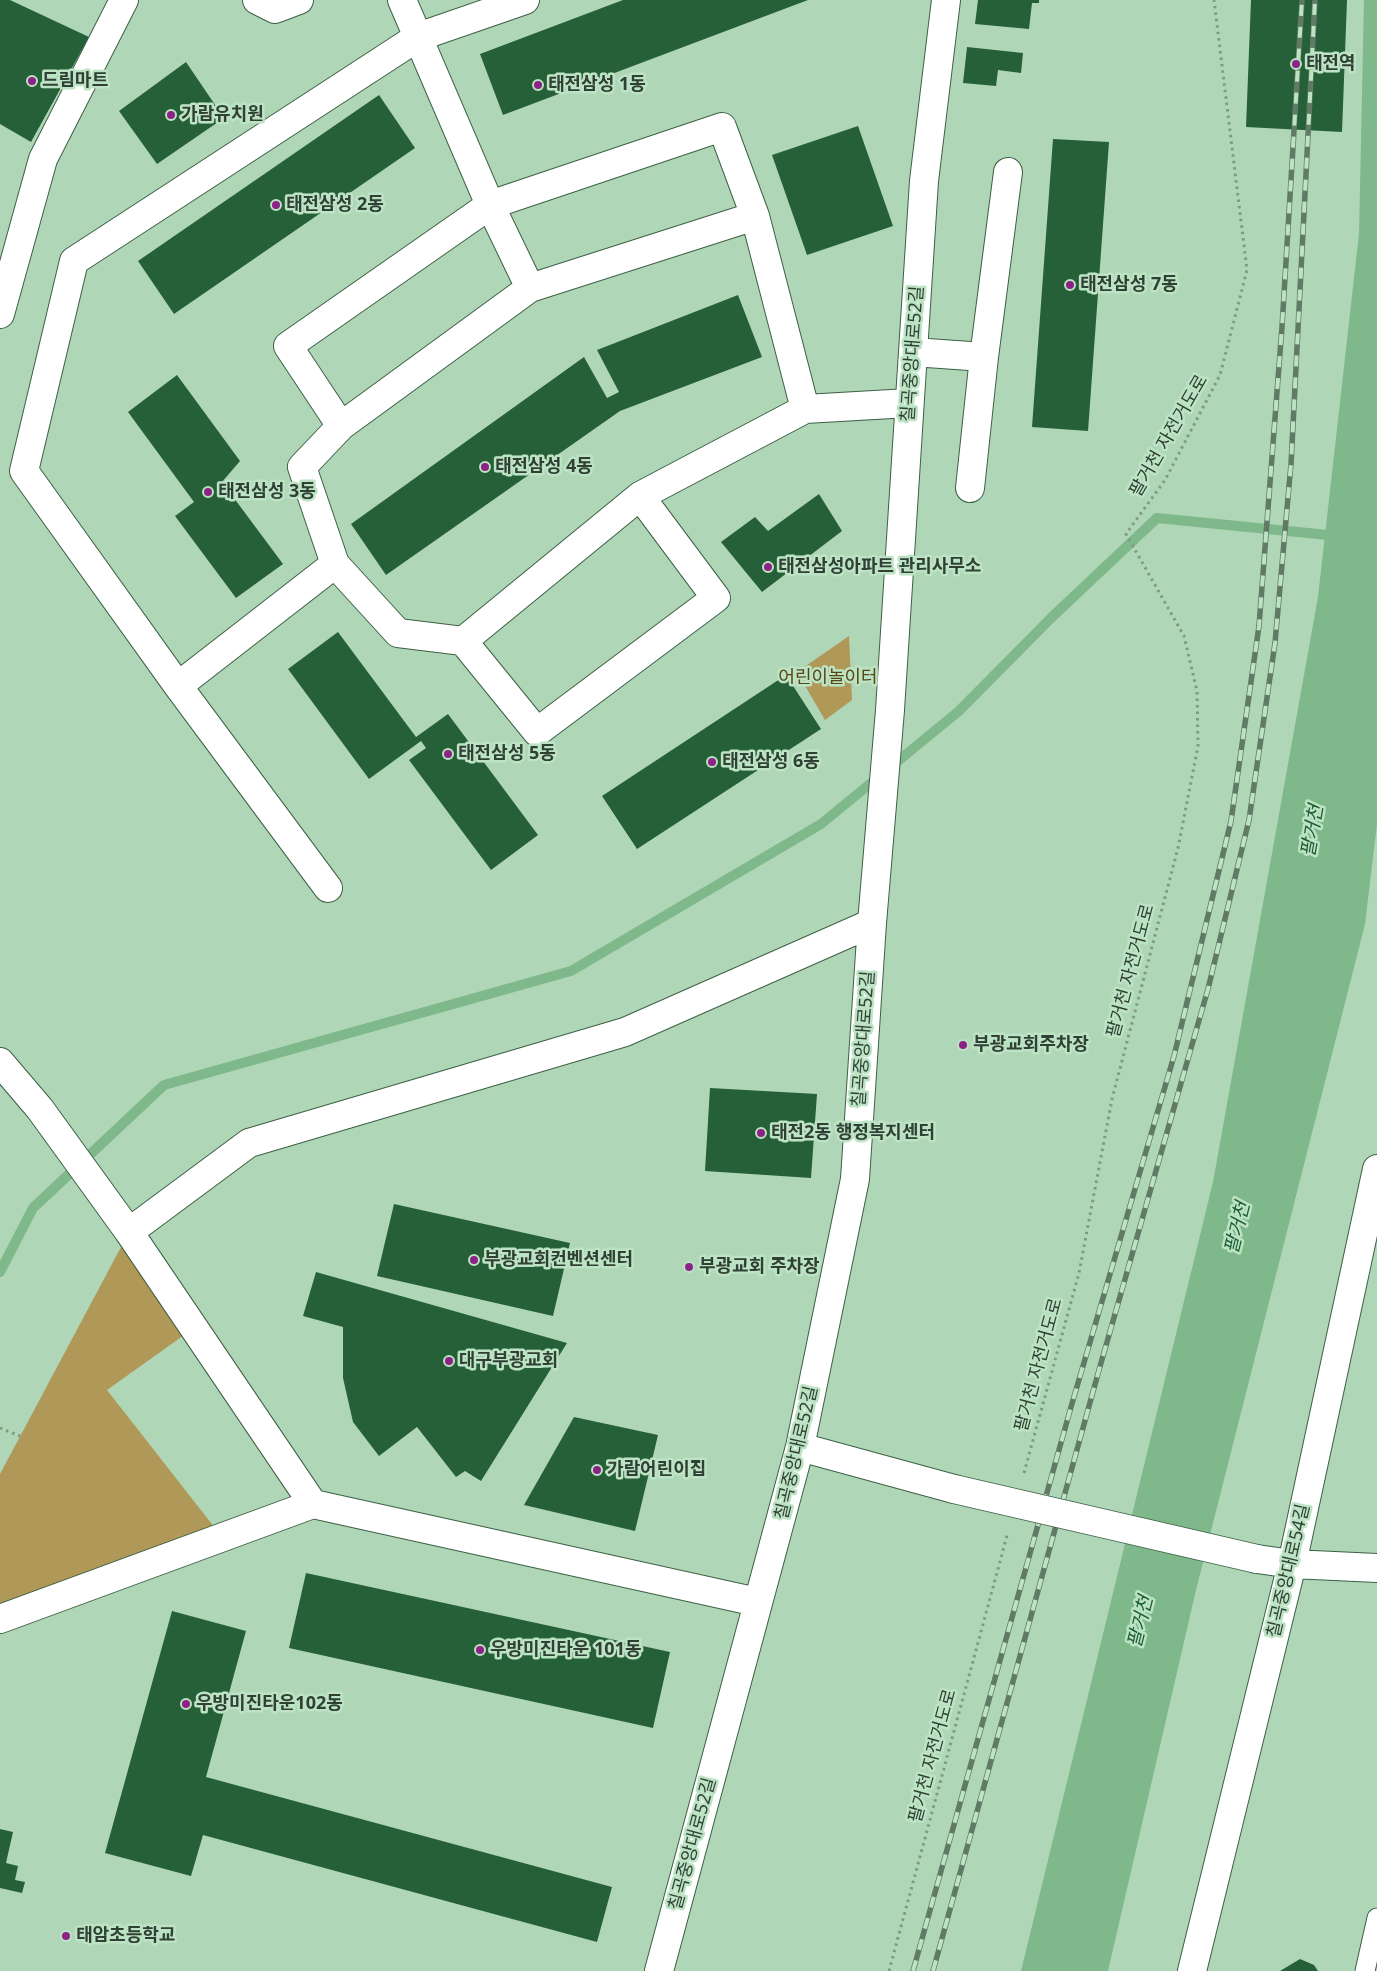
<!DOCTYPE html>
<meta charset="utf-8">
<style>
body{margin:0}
canvas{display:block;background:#afd6b7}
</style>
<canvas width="1377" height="1971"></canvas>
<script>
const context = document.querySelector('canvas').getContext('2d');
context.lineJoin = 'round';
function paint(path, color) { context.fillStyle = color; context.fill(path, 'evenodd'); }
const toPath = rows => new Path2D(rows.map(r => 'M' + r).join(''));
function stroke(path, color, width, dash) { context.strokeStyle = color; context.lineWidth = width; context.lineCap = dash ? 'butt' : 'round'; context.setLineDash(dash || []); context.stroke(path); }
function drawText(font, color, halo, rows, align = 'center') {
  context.font = font + ' "Noto Sans","Noto Sans KR",sans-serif'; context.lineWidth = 5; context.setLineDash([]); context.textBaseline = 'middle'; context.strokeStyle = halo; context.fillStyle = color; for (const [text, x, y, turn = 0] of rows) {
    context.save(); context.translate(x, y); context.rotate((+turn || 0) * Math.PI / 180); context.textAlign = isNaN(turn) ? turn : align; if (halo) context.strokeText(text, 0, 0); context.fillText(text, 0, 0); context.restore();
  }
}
paint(toPath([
 [849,636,852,700,825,720,797,672],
 [129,1232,194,1328,107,1390,222,1537,0,1619,0,1474]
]), '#b09958');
paint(toPath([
 [1364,0,1377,0,1377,824,1365,924,1196,1590,1108,1971,1021,1971,1213,1182,1318,597,1359,234]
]), '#7eb88b');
stroke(toPath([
 [0,1272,33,1208,164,1085,571,971,821,824,959,711,1051,618,1157,518,1338,536]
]), '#7eb88b', 10);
paint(toPath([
 [0,0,10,0,89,37,31,142,0,124],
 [623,0,808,0,503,115,480,54],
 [978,0,1039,0,1039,3,1032,3,1029,29,975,24],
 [1251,0,1347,0,1342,132,1246,127],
 [967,47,1023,53,1021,73,998,70,996,86,963,83],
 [186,62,224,118,157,164,119,111],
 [379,95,415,148,174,314,138,261],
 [858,126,893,226,807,255,772,155],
 [1053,139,1109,142,1088,431,1032,427],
 [738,295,762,357,620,411,386,575,351,524,584,357,607,398,619,392,597,350],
 [177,375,240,461,222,482,283,564,236,598,175,516,194,502,128,412],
 [819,494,842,531,762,592,721,542,755,517,768,531],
 [338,632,416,737,448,714,538,835,491,870,409,760,426,748,421,741,369,779,288,669],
 [786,675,821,729,637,849,602,796],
 [710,1088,817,1094,811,1178,705,1171],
 [394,1204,570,1243,553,1316,377,1276],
 [316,1272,567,1343,481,1481,465,1471,456,1477,417,1427,379,1456,353,1422,343,1378,343,1327,303,1316],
 [574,1417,658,1435,635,1531,524,1505],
 [306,1573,670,1652,653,1728,289,1648],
 [172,1611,246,1631,206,1777,612,1887,597,1942,203,1835,191,1876,105,1853],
 [0,1829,13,1832,6,1863,18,1866,15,1880,25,1882,22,1893,0,1888],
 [1300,1959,1314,1965,1318,1971,1280,1971]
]), '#266038');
const service = toPath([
 [1365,1971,1377,1918]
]);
const minor = toPath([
 [257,0,275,9,299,0],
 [402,0,490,205,530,288],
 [755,216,530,288,341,426,288,346,490,205,722,127,755,216,805,409,909,403],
 [0,314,43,159,124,0],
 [913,352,984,357],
 [341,426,302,467,335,564,398,633,463,641],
 [970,488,984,357,1008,172],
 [640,496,716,598,537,732,463,641,640,496,805,409],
 [178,686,335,564],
 [328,888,178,686,24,471,74,261,418,37,525,0],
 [0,1062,40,1109,129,1232,313,1504,757,1602],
 [129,1232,249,1143,625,1032,872,923],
 [800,1447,954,1489],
 [1257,1559,1292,1564,1377,1568],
 [0,1619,313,1504],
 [659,1971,800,1447,855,1179,872,923,890,710,924,181,946,0],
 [1192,1971,1292,1564,1377,1169]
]);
stroke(service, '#3d6045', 21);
stroke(minor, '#3d6045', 30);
stroke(toPath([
 [0,1428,20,1436],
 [1024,1473,1079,1273,1112,1099,1178,848,1198,746,1197,691,1184,636,1126,534,1165,480,1220,375,1247,270,1214,0],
 [889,1971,1008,1532]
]), '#7d9b83', 3, [2.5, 4]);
stroke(service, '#fff', 19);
stroke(minor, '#fff', 28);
const rail = toPath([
 [913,1971,1071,1407,1174,1056,1231,821,1259,626,1282,327,1302,0],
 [933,1971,1099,1370,1208,989,1249,820,1275,643,1291,464,1315,0]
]);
stroke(rail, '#617a66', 5.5);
stroke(rail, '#bce3c4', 4, [11]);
const minorBridge = toPath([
 [954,1489,1257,1559]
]);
stroke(minorBridge, '#3d6045', 30, []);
stroke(minorBridge, '#fff', 28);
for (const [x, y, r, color] of [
 [1296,64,5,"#8d2286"],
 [32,81,5,"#8d2286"],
 [538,85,5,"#8d2286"],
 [171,115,5,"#8d2286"],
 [276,205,5,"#8d2286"],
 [1070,285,5,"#8d2286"],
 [485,467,5,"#8d2286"],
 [208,492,5,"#8d2286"],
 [768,567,5,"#8d2286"],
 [448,754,5,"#8d2286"],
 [712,762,5,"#8d2286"],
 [963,1045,5,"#8d2286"],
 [761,1133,5,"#8d2286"],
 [474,1260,5,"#8d2286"],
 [689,1267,5,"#8d2286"],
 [449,1361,5,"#8d2286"],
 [597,1470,5,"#8d2286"],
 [480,1650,5,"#8d2286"],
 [186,1704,5,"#8d2286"],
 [66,1936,5,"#8d2286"]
]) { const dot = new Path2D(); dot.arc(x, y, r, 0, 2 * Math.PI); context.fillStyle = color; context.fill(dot); stroke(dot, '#bce3c4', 2); }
drawText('bold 18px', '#304034', '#bce3c4', [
 ["태전역",1306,64],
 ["드림마트",42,81],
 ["태전삼성 1동",548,85],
 ["가람유치원",181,115],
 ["태전삼성 2동",286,205],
 ["태전삼성 7동",1080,285],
 ["태전삼성 4동",495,467],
 ["태전삼성 3동",218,492],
 ["태전삼성아파트 관리사무소",778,567],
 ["태전삼성 5동",458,754],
 ["태전삼성 6동",722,762],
 ["부광교회주차장",973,1045],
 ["태전2동 행정복지센터",771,1133],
 ["부광교회컨벤션센터",484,1260],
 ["부광교회 주차장",699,1267],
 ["대구부광교회",459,1361],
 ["가람어린이집",607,1470],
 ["우방미진타운 101동",490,1650],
 ["우방미진타운102동",196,1704],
 ["태암초등학교",76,1936]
], 'left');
drawText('18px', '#304034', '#bce3c4', [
 ["칠곡중앙대로52길",913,354,-86],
 ["팔거천 자전거도로",1169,436,-60],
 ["팔거천 자전거도로",1131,971,-75],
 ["칠곡중앙대로52길",864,1039,-86],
 ["팔거천 자전거도로",1039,1365,-75],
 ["칠곡중앙대로52길",797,1453,-77],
 ["칠곡중앙대로54길",1289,1571,-77],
 ["팔거천 자전거도로",933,1756,-75],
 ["칠곡중앙대로52길",693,1844,-75]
]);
drawText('18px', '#584714', '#bce3c4', [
 ["어린이놀이터",828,678]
]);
drawText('italic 19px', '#1d5d33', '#bce3c4', [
 ["팔거천",1313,831,-80],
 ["팔거천",1238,1228,-76],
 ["팔거천",1141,1622,-76]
]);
</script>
